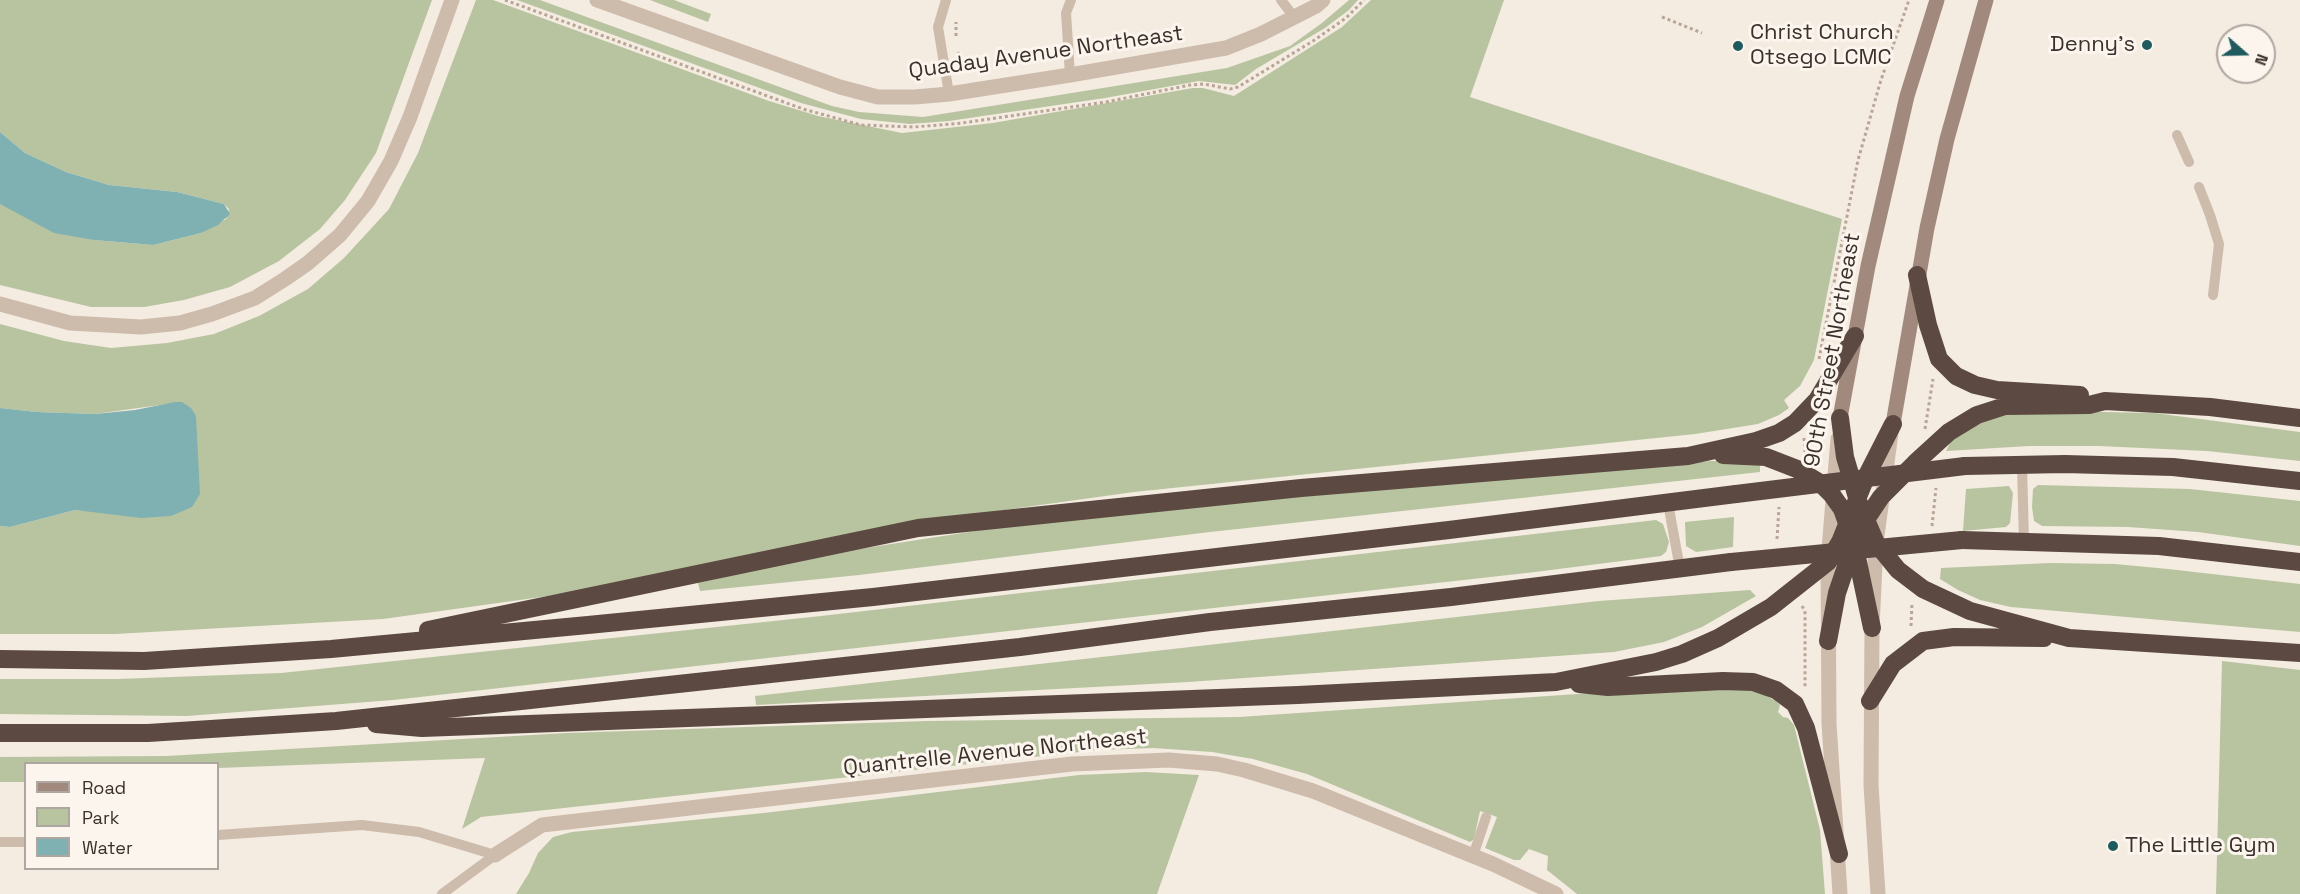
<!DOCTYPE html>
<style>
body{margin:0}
#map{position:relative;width:2300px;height:894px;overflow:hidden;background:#f4ebe1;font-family:"Space Grotesk",sans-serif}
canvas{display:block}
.legend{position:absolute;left:24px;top:762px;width:195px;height:108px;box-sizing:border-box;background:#fbf5ee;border:2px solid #aea6a0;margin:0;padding:8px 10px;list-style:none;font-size:18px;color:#3b302b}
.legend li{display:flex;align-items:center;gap:12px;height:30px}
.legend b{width:30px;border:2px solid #aea6a0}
.north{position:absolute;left:2216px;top:24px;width:60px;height:60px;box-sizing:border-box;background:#fbf5ee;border:2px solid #aea6a0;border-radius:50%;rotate:110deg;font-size:16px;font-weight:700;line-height:24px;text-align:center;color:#3b302b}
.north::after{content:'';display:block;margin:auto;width:21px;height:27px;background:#1f5a5e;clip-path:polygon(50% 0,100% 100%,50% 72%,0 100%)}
</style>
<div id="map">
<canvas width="2300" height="894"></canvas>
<ul class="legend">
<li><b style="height:8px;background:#a18a7d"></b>Road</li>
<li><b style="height:16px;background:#b8c4a0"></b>Park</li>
<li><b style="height:16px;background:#7fb0b2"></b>Water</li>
</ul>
<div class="north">N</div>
</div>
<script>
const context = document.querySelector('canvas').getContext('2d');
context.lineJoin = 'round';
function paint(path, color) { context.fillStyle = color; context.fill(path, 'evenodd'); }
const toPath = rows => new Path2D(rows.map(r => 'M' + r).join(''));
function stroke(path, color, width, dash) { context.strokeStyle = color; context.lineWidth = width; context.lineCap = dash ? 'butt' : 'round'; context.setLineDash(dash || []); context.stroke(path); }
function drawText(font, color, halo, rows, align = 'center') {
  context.font = font + ' "Space Grotesk",sans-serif'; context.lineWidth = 6; context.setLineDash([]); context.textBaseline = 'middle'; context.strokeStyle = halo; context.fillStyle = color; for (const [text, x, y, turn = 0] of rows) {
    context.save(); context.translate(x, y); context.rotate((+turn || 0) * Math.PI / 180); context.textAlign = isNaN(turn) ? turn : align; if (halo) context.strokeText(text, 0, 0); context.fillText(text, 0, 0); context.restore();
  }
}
paint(toPath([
 [0,0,432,0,376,153,345,200,320,229,279,261,230,287,184,300,144,307,91,307,0,285,0,204,94,240,153,245,201,233,226,219,229,209,224,204,177,192,109,185,66,172,25,153,0,132],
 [476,0,493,0,769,101,818,116,902,133,993,123,1193,88,1203,88,1234,96,1342,27,1371,0,1504,0,1470,97,1842,219,1814,360,1800,386,1784,400,1789,408,1779,415,1758,424,1695,434,1134,492,954,517,570,593,383,619,115,634,0,634,0,526,10,527,75,510,107,512,182,402,95,414,37,412,0,408,0,324,64,341,111,348,167,343,214,334,259,316,308,289,344,258,389,209,418,153],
 [517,0,540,0,832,106,859,112,923,117,1227,68,1290,46,1322,23,1349,0,1358,0,1349,10,1325,28,1256,69,1235,85,1199,81,1105,98,949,121,910,124,861,119,801,103],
 [650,0,674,0,711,14,708,22],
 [2048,411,2154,413,2300,432,2300,461,2207,451,2099,446,2029,446,1946,451,1951,441,1983,417],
 [1710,461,1738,461,1760,465,1760,472,1210,532,859,575,700,591,698,583,820,555,1066,517],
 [2038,485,2190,489,2300,501,2300,546,2198,532,2128,527,2042,526,2034,521,2032,507,2033,489],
 [2009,486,2013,493,2010,523,2006,527,1963,531,1966,489],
 [1734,517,1733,547,1696,552,1686,546,1685,522],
 [1656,520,1663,524,1669,542,1666,552,1661,556,1535,572,393,700,187,716,0,714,0,679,118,679,281,673,821,616],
 [2050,563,2115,564,2168,569,2300,584,2300,632,2011,607,1980,600,1958,590,1940,579,1941,568],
 [1750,590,1756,596,1702,627,1664,642,1614,652,1188,682,756,705,755,696,1599,601],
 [2222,661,2300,670,2300,894,2216,894],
 [1742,688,1765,695,1776,701,1780,705,1778,712,1783,717,1788,718,1794,725,1820,830,1825,894,1577,894,1547,870,1548,856,1529,849,1520,860,1514,860,1485,848,1497,817,1480,811,1474,839,1470,842,1307,774,1253,759,1212,752,1153,748,1098,750,481,817,462,829,485,758,218,768,218,764,26,764,25,782,0,782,0,757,167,756,567,733,927,721,1239,717,1607,692],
 [1146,772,1199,775,1157,894,516,894,529,873,538,853,553,837,572,832,764,813,1079,775]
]), '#b8c4a0');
paint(toPath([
 [0,132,25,153,66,172,109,185,177,192,224,204,230,214,218,225,201,233,153,245,94,240,54,233,0,204],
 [175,402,182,402,191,408,196,416,200,494,192,507,171,516,141,518,75,510,10,527,0,526,0,408,37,412,95,414,135,410]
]), '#7fb0b2');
stroke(toPath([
 [505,0,803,109,861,125,914,127,962,123,1106,102,1190,85,1204,84,1230,89,1238,87,1313,41,1346,18,1364,0],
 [1662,17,1702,33],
 [956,36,956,22],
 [958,52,962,63],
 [1819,359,1858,160,1881,80,1909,0],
 [1925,429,1933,379],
 [1804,438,1805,452],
 [1932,526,1936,488],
 [1777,539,1779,507],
 [1802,606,1805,611,1805,688],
 [1911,626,1912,603]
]), '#b9a596', 3, [3, 3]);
stroke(toPath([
 [946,0,938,27,949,94],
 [1281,0,1294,17],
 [1070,75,1066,13,1071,0],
 [2177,135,2189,162],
 [2199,187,2210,215,2219,244,2213,295],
 [2022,465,2024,542],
 [1668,503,1680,569],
 [218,835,362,825,419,832,495,855],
 [0,842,26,842],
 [1473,856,1486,817],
 [442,894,495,855]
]), '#cdbbac', 10);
stroke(toPath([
 [597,0,840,87,878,97,915,97,949,94,1070,75,1226,48,1261,34,1316,6,1323,0],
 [0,304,70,323,141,327,180,323,212,314,255,298,285,279,308,263,340,235,368,201,391,161,410,117,452,0],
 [1838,439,1828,562,1829,723,1840,894],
 [495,855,542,825,1072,764,1169,760,1217,764,1244,770,1313,791,1493,864,1556,894],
 [1878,894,1871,785,1872,628,1876,543,1891,433]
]), '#cdbbac', 15);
stroke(toPath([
 [1840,418,1868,266,1907,96,1937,0],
 [1893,424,1927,228,1947,139,1986,0]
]), '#a18a7d', 15);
stroke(toPath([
 [1917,275,1928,325,1939,359,1956,376,1975,385,1997,390,2080,395],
 [1840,418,1845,457,1858,501,1876,543,1898,570,1923,589,1970,611,2069,638,2300,653],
 [1723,455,1766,457,1797,469,1820,483,1832,495,1842,509,1854,543,1872,628],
 [1965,466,2065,464,2173,467,2300,481],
 [1962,540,2159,546,2300,562],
 [428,630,918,528,1301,488,1688,456,1756,441,1779,433,1795,423,1817,400,1855,336],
 [1828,641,1837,593,1854,543,1865,521,1881,497,1915,463,1949,432,1977,415,2005,406,2089,405,2105,401,2210,407,2300,418],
 [0,659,144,661,331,649,588,625,873,597,1449,530,1736,494],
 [1579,684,1608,687,1723,681,1753,682,1776,690,1795,704,1806,728,1839,854],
 [1870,701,1893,664,1923,641,1954,637,2044,638],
 [376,724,422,728,1298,695,1556,682,1656,662,1682,654,1718,638,1771,607,1828,562,1840,542,1866,477,1893,424],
 [0,733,148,733,336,721,1020,647,1210,622,1451,597,1731,562]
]), '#5c4a42', 18);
stroke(toPath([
 [1736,494,1965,466],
 [1731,562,1962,540]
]), '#5c4a42', 18);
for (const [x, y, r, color] of [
 [2147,45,6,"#1f5a5e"],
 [1738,46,6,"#1f5a5e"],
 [2113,846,6,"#1f5a5e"]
]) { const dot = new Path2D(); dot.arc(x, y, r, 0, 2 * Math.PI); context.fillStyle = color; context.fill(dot); stroke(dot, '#fbf5ee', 2); }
drawText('22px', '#3b302b', '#fbf5ee', [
 ["Christ Church",1750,33],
 ["Otsego LCMC",1750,58],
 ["Denny's",2135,45,"right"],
 ["The Little Gym",2125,846]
], 'left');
drawText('22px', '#3b302b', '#fbf5ee', [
 ["Quaday Avenue Northeast",1046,53,-8],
 ["90th Street Northeast",1833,350,-80],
 ["Quantrelle Avenue Northeast",995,753,-6]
]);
</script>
